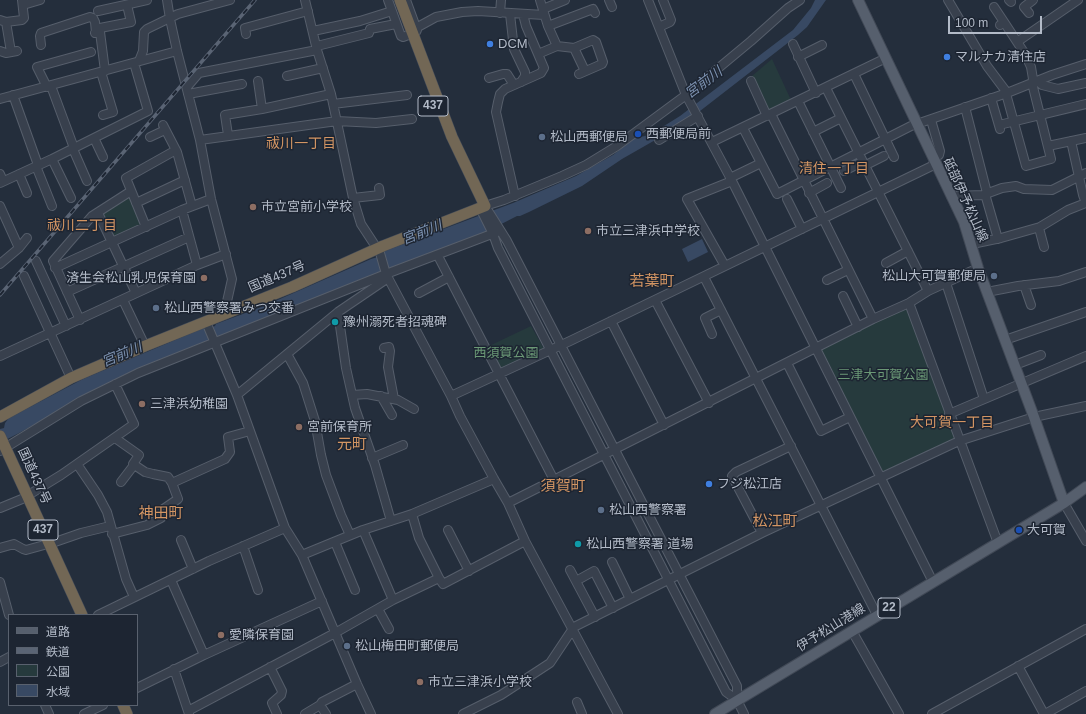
<!DOCTYPE html>
<meta charset="utf-8">
<style>
body{margin:0}
#map{position:relative;width:1086px;height:714px;overflow:hidden;background:#242e3c;font-family:Arial,"Noto Sans JP",sans-serif}
canvas{display:block}
.legend{position:absolute;left:8px;top:614px;width:130px;height:92px;box-sizing:border-box;background:#1d2532;border:1px solid #59616e;margin:0;padding:5px 7px;list-style:none;font-size:12px;color:#b3bbc8}
.legend li{display:flex;align-items:center;gap:8px;height:20px}
.legend b{width:20px;border:1px solid #59616e}
.scale{position:absolute;left:948px;top:16px;width:94px;height:18px;box-sizing:border-box;border:2px solid #b3bbc8;border-top:0;padding-left:5px;font-size:12px;line-height:14px;white-space:nowrap;color:#b3bbc8;-webkit-text-stroke:3px #1d2532;paint-order:stroke}
</style>
<div id="map">
<canvas width="1086" height="714"></canvas>
<ul class="legend">
<li><b style="height:5px;background:#565f6d"></b>道路</li>
<li><b style="height:5px;background:#5a6474"></b>鉄道</li>
<li><b style="height:11px;background:#263a3d"></b>公園</li>
<li><b style="height:11px;background:#384963"></b>水域</li>
</ul>
<div class="scale">100 m</div>
</div>
<script>
const context = document.querySelector('canvas').getContext('2d');
context.lineJoin = 'round';
function paint(path, color) { context.fillStyle = color; context.fill(path, 'evenodd'); }
const toPath = rows => new Path2D(rows.map(r => 'M' + r).join(''));
function stroke(path, color, width, dash) { context.strokeStyle = color; context.lineWidth = width; context.lineCap = dash ? 'butt' : 'round'; context.setLineDash(dash || []); context.stroke(path); }
function drawText(font, color, halo, rows, align = 'center') {
  context.font = font + ' Arial,"Noto Sans JP",sans-serif'; context.lineWidth = 3; context.setLineDash([]); context.textBaseline = 'middle'; context.strokeStyle = halo; context.fillStyle = color; for (const [text, x, y, turn = 0] of rows) {
    context.save(); context.translate(x, y); context.rotate((+turn || 0) * Math.PI / 180); context.textAlign = isNaN(turn) ? turn : align; if (halo) context.strokeText(text, 0, 0); context.fillText(text, 0, 0); context.restore();
  }
}
paint(toPath([
 [772,59,791,100,770,111,752,76],
 [130,194,144,227,112,241,100,214],
 [908,306,957,440,881,475,819,350],
 [531,326,544,349,500,372,487,347]
]), '#263a3d');
paint(toPath([
 [815,0,826,0,807,27,798,35,691,118,671,131,622,159,582,186,529,212,520,216,517,216,480,235,165,358,112,381,19,433,0,443,0,429,4,428,5,423,9,418,83,379,201,329,207,329,215,326,216,324,264,306,371,259,381,256,382,252,513,203,576,176,613,155,635,138,645,136,656,131,680,116,793,30,811,8],
 [702,239,708,252,688,262,682,249]
]), '#384963');
const minor = toPath([
 [167,0,170,19,177,51,200,140,211,199,232,279,224,315],
 [305,0,317,50,331,94,353,198,361,224,380,253,386,274,451,396,460,416,494,479,508,503,525,541,618,714],
 [388,0,401,36,403,37,416,32,417,30,406,0],
 [540,0,548,26,557,46],
 [609,0,612,7],
 [648,0,686,95,732,181,933,582],
 [948,0,987,66,1005,90,1026,166,1051,159,1032,83,1033,79,1031,67,1025,54,1004,22,1000,25],
 [1009,0,1011,2],
 [23,5,40,0],
 [994,7,1004,22],
 [543,9,565,0],
 [98,11,147,0],
 [500,13,501,0],
 [1029,13,1024,7,1033,0],
 [510,14,514,49,525,72,525,76,521,82],
 [0,20,6,22,22,20,24,18,22,0],
 [6,22,11,52],
 [548,26,593,9,595,13],
 [659,27,670,22,671,20,663,0],
 [416,28,436,17,462,12,478,11,544,15],
 [313,31,360,21,392,11],
 [100,32,100,28,131,22,127,5],
 [95,33,100,32,105,71],
 [246,34,245,28,308,11],
 [1017,42,1078,0],
 [793,44,816,93],
 [41,45,40,36,41,33,90,17,93,18,95,22,96,33],
 [317,46,369,33,370,29,396,24],
 [574,48,585,71],
 [0,51,6,53,17,51],
 [538,54,557,46,574,48,593,40,596,42,603,62,602,64,579,74],
 [798,57,822,45],
 [139,61,143,51,144,32,147,29,178,14,230,0],
 [101,72,113,112,103,115],
 [854,74,894,157],
 [287,76,323,68],
 [489,78,503,74,507,74,514,85],
 [258,81,262,109],
 [751,81,767,116],
 [1037,81,1042,85,1058,89,1086,83],
 [51,86,74,148],
 [47,87,37,67,91,52],
 [187,87,199,73,317,50],
 [826,88,928,291],
 [188,94,242,84],
 [13,95,38,165],
 [991,98,1000,129],
 [0,99,177,51],
 [798,101,841,188],
 [333,104,407,95],
 [965,107,987,193],
 [771,114,873,319],
 [931,120,940,151,939,155,933,159],
 [163,125,177,152,192,206],
 [999,125,1086,104],
 [743,128,777,194,911,126,1007,93,1052,75,1086,64],
 [813,132,841,118],
 [228,135,225,115,262,109,331,94],
 [150,137,165,130],
 [94,138,103,157],
 [200,140,337,121,376,123,412,119],
 [659,140,698,116],
 [712,142,886,58],
 [1048,146,1086,138],
 [73,149,87,181],
 [52,159,71,198],
 [36,166,52,206],
 [864,166,884,156],
 [844,171,862,162],
 [0,174,3,181],
 [19,174,27,193],
 [730,178,761,163],
 [0,183,52,159,148,111,134,63],
 [809,193,827,183],
 [985,194,998,239],
 [515,196,496,112,498,102,500,94,505,89,541,73,544,68,526,26,523,14],
 [951,196,983,195,1002,188,1016,186,1024,189,1052,190,1086,173],
 [353,198,380,195,379,188],
 [787,199,802,229],
 [136,203,185,180],
 [0,206,19,248],
 [480,208,493,234,498,248,726,692,737,700,744,714],
 [182,210,197,265],
 [98,213,136,293],
 [146,227,126,178,176,150],
 [1039,228,1044,247],
 [972,244,1001,238,1040,227,1068,210,1086,203,1083,195,1071,141],
 [438,256,554,480],
 [36,261,66,326],
 [886,263,908,251],
 [0,264,19,248,27,238],
 [725,266,687,199,732,181],
 [55,268,182,210,211,199],
 [24,276,71,378],
 [704,277,877,615],
 [827,280,848,270],
 [946,283,984,399],
 [1024,285,1031,305],
 [67,292,189,237],
 [987,292,1018,286,1059,281,1086,272],
 [419,293,449,277],
 [843,296,858,327],
 [123,300,145,346],
 [655,300,709,403],
 [909,303,998,543],
 [338,312,346,368,355,408,375,465,391,521],
 [80,320,53,261,92,216,131,191],
 [611,321,664,425],
 [206,322,237,395,285,528,302,555,357,684,371,714],
 [712,334,705,318,721,310],
 [1005,340,1086,312],
 [384,348,389,347,390,351,388,367,394,399],
 [287,354,303,383,315,421,321,455,326,475,341,515,350,535],
 [0,356,197,265,226,254],
 [787,363,821,431,850,417],
 [1015,365,1041,355],
 [237,395,338,312,388,278],
 [352,395,367,394,398,400,414,409],
 [381,396,392,415],
 [451,396,570,341,936,164],
 [949,414,1086,356],
 [115,438,139,455,133,464,145,472,153,474,168,477,172,483],
 [0,451,81,401,138,373,386,274,497,232],
 [372,458,403,445],
 [77,464,98,495,107,512,126,579,134,597],
 [121,482,134,465],
 [508,503,873,319,909,303,928,291,978,268],
 [1064,503,1086,541],
 [0,508,22,499,61,475,134,424,115,384],
 [412,514,419,538,439,578],
 [363,530,393,600],
 [448,530,469,571],
 [762,533,732,476,736,472,791,446],
 [112,534,147,525,161,518,159,512,178,499,172,483,225,459,230,452,228,437,250,431],
 [181,540,193,569],
 [335,542,355,590],
 [243,546,258,590],
 [0,548,14,544,23,549,26,550,55,542,81,533,110,526],
 [302,555,363,530,412,514,494,479],
 [612,562,630,599],
 [570,570,595,617],
 [171,580,204,655],
 [576,581,594,571,613,608],
 [0,582,9,615],
 [378,609,389,629],
 [98,615,209,561,285,528],
 [852,631,899,714],
 [0,662,9,657],
 [1018,666,1044,714],
 [270,667,282,691,281,695,272,703,277,714],
 [174,669,189,714],
 [137,688,204,655,322,601],
 [737,700,737,686,507,241,485,206,504,200,562,176,586,165,617,146,686,95,751,41,788,8,800,0],
 [577,702,582,714],
 [45,705,49,714],
 [320,705,326,714],
 [188,711,335,633,393,600,439,578,443,584,525,541],
 [84,714,103,705],
 [305,714,320,705,322,702,357,684],
 [463,714,501,695,550,663,574,627,762,533,959,441,1034,417,1086,406],
 [932,714,1086,629],
 [1045,714,1086,691]
]);
const major = toPath([
 [858,0,964,222,978,268,1034,417,1064,503],
 [715,714,1064,503,1086,487]
]);
const highway = toPath([
 [0,417,71,378,145,346,292,287,383,246,485,206,452,137,400,0],
 [0,436,82,615],
 [123,705,127,714]
]);
stroke(minor, '#565e6b', 10);
stroke(major, '#414956', 12);
stroke(highway, '#434b58', 12);
stroke(minor, '#38404d', 8);
stroke(major, '#565f6d', 10);
stroke(highway, '#726755', 11);
const rail = toPath([
 [0,295,255,0]
]);
stroke(rail, '#5a6474', 3.5);
stroke(rail, '#1d2532', 2, [6]);
for (const [x, y, r, color] of [
 [490,44,4,"#3f7fe0"],
 [947,57,4,"#3f7fe0"],
 [638,134,4,"#1a4fb4"],
 [542,137,4,"#5c6f8a"],
 [253,207,4,"#8d6e63"],
 [588,231,4,"#8d6e63"],
 [994,276,4,"#5c6f8a"],
 [204,278,4,"#8d6e63"],
 [156,308,4,"#5c6f8a"],
 [335,322,4,"#0f9aa8"],
 [142,404,4,"#8d6e63"],
 [299,427,4,"#8d6e63"],
 [709,484,4,"#3f7fe0"],
 [601,510,4,"#5c6f8a"],
 [1019,530,4,"#1a4fb4"],
 [578,544,4,"#0f9aa8"],
 [221,635,4,"#8d6e63"],
 [347,646,4,"#5c6f8a"],
 [420,682,4,"#8d6e63"]
]) { const dot = new Path2D(); dot.arc(x, y, r, 0, 2 * Math.PI); context.fillStyle = color; context.fill(dot); stroke(dot, '#1d2532', 1.5); }
for (const [x, y, w] of [
 [433,106,30],
 [43,530,30],
 [889,608,22]
]) { const box = new Path2D(); box.roundRect(x - w / 2, y - 10, w, 20, 3); context.fillStyle = '#1d2532'; context.fill(box); stroke(box, '#b3bbc8', 1); }
drawText('bold 12px', '#b3bbc8', null, [
 ["437",433,106],
 ["437",43,530],
 ["22",889,608]
]);
drawText('13px', '#b3bbc8', '#1d2532', [
 ["DCM",498,44],
 ["マルナカ清住店",955,57],
 ["西郵便局前",646,134],
 ["松山西郵便局",550,137],
 ["市立宮前小学校",261,207],
 ["市立三津浜中学校",596,231],
 ["松山大可賀郵便局",986,276,"right"],
 ["済生会松山乳児保育園",196,278,"right"],
 ["松山西警察署みつ交番",164,308],
 ["豫州溺死者招魂碑",343,322],
 ["三津浜幼稚園",150,404],
 ["宮前保育所",307,427],
 ["フジ松江店",717,484],
 ["松山西警察署",609,510],
 ["大可賀",1027,530],
 ["松山西警察署 道場",586,544],
 ["愛隣保育園",229,635],
 ["松山梅田町郵便局",355,646],
 ["市立三津浜小学校",428,682]
], 'left');
drawText('13px', '#b3bbc8', '#1d2532', [
 ["砥部伊予松山線",965,200,66],
 ["国道437号",277,277,-23],
 ["国道437号",34,476,65],
 ["伊予松山港線",831,628,-32]
]);
drawText('13px', '#6b9976', '#1d2532', [
 ["西須賀公園",506,353],
 ["三津大可賀公園",883,375]
]);
drawText('italic 14px', '#7c91af', '#1d2532', [
 ["宮前川",704,83,-37],
 ["宮前川",422,233,-22],
 ["宮前川",122,355,-23]
]);
drawText('14px', '#d39563', '#1d2532', [
 ["祓川一丁目",301,144],
 ["清住一丁目",834,169],
 ["祓川二丁目",82,226],
 ["大可賀一丁目",952,423]
]);
drawText('15px', '#d39563', '#1d2532', [
 ["若葉町",652,282],
 ["元町",352,445],
 ["須賀町",563,487],
 ["神田町",161,514],
 ["松江町",775,522]
]);
</script>
